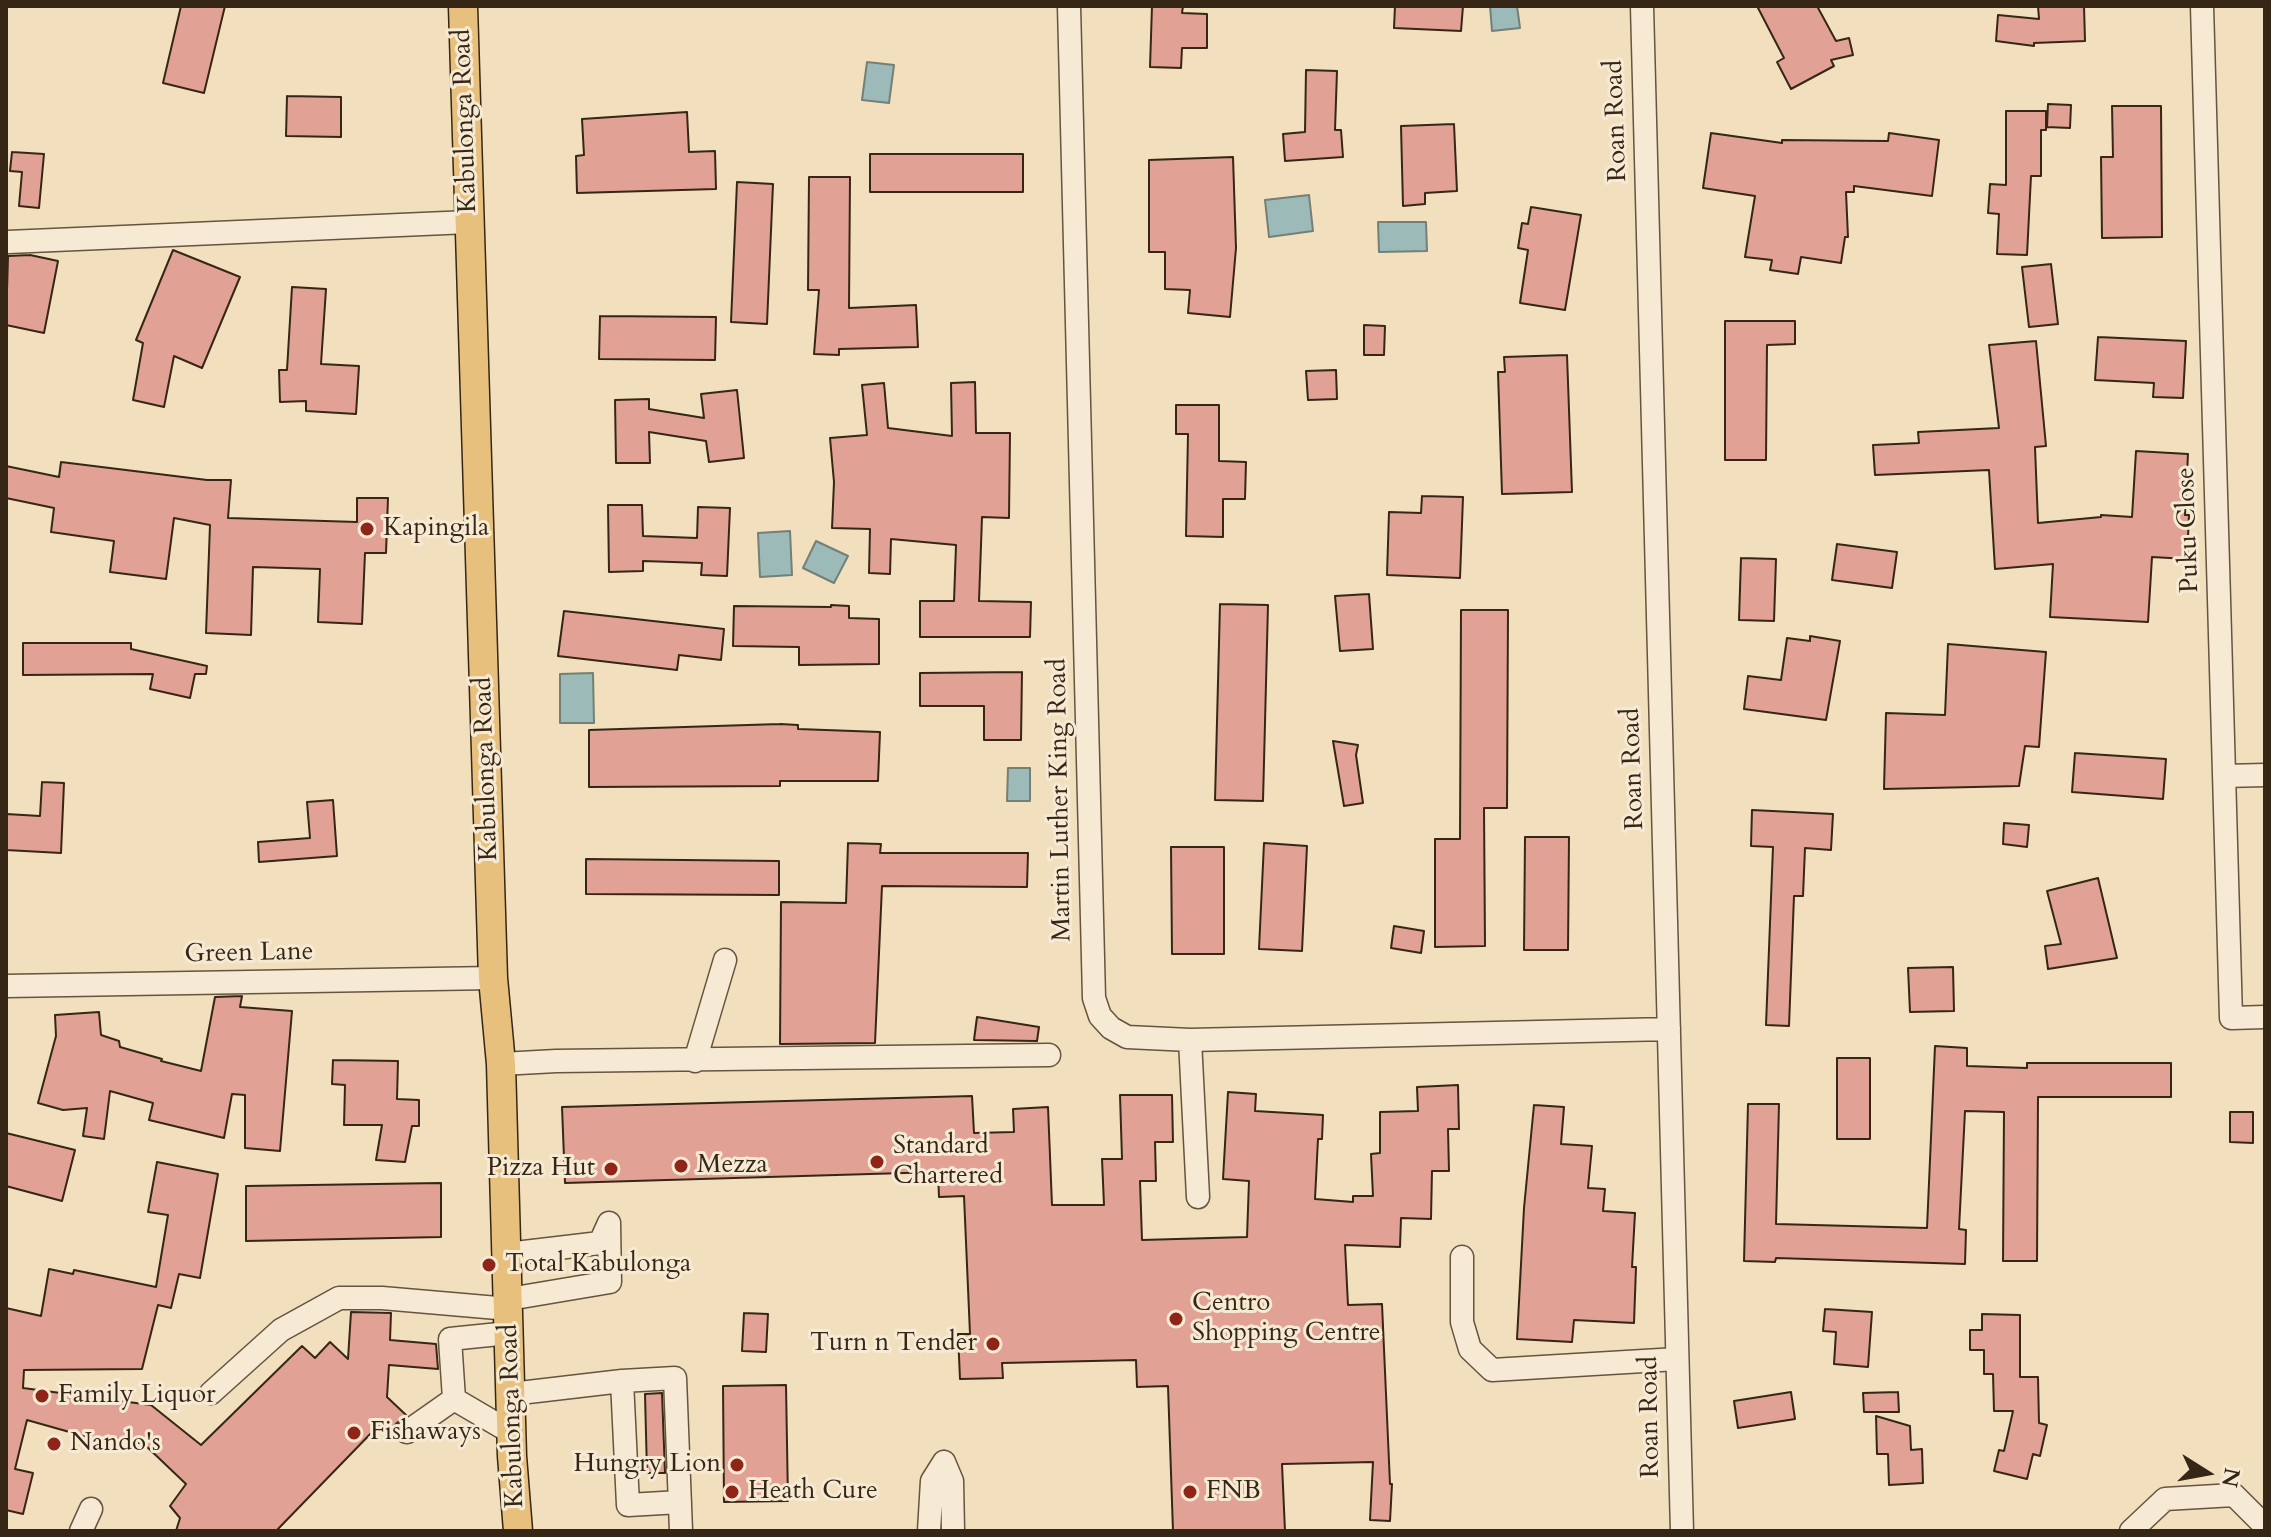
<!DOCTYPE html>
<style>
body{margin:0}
#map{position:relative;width:2271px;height:1537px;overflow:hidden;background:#f1dfbd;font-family:Cardo,serif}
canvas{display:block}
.frame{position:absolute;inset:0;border:8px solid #362615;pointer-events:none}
.north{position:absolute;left:2167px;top:1433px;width:80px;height:80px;-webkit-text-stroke:6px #f6ead4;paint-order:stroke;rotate:101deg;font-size:22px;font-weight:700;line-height:32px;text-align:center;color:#362615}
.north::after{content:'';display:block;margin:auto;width:28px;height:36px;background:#362615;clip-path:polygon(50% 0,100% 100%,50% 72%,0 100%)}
</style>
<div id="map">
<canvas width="2271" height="1537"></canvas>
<div class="frame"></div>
<div class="north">N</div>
</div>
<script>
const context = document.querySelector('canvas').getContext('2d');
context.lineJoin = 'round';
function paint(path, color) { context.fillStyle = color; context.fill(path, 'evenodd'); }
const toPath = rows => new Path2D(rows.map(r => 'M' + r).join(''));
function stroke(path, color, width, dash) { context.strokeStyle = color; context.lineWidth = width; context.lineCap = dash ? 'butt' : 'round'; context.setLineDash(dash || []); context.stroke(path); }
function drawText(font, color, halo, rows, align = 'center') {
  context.font = font + ' Cardo,serif'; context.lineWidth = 6; context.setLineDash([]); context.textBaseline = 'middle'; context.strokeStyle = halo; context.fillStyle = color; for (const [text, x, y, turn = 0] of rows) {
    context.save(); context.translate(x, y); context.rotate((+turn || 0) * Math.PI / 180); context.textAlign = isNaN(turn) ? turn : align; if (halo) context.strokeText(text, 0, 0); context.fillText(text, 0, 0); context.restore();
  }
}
const water = toPath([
 [1490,6,1517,6,1520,28,1492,31,1490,6],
 [867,62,894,65,889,103,862,100,867,62],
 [1309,195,1313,231,1269,237,1265,200,1309,195],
 [1378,222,1426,222,1427,251,1379,252,1378,222],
 [790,531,792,575,760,577,758,533,790,531],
 [816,541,848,556,834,583,803,568,816,541],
 [593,673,594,723,560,723,560,674,593,673],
 [1008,768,1030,768,1030,801,1007,801,1008,768]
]);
paint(water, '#9cbbb8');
stroke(water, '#737f77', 2);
const building = toPath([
 [181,6,225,6,204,93,163,83,181,6],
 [1152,6,1183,6,1182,13,1207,14,1207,48,1182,48,1181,68,1150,67,1152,6],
 [1395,6,1463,6,1461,31,1394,28,1395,6],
 [1757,6,1817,6,1836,41,1849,38,1853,55,1831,60,1834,66,1791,89,1777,62,1784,58,1757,6],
 [2038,6,2084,6,2085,41,2034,43,2034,46,1996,41,1998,15,2039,19,2038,6],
 [1306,70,1337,71,1335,130,1341,130,1343,157,1285,161,1283,134,1305,132,1306,70],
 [287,96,341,97,341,137,286,136,287,96],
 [2048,104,2071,105,2070,128,2047,127,2048,104],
 [2112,106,2161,106,2162,237,2102,238,2101,157,2113,157,2112,106],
 [2006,111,2046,111,2046,130,2041,130,2041,176,2031,176,2027,255,1997,254,1999,214,1988,213,1990,184,2006,185,2006,111],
 [687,112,689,152,715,151,716,189,577,193,576,156,584,155,582,119,687,112],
 [1454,124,1457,191,1425,193,1425,204,1403,206,1401,126,1454,124],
 [1711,133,1782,143,1782,140,1888,141,1889,133,1939,140,1932,196,1854,186,1854,192,1846,192,1848,237,1845,237,1841,263,1801,257,1798,274,1770,270,1772,260,1745,257,1755,196,1703,188,1711,133],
 [12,152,44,154,39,208,19,206,22,172,10,171,12,152],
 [870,154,1023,154,1023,192,870,192,870,154],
 [1233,157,1236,248,1230,317,1188,313,1190,290,1165,289,1165,252,1149,252,1149,160,1233,157],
 [809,177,850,177,849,308,916,305,918,347,839,349,839,355,814,354,819,290,808,290,809,177],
 [737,182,773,184,767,324,731,322,737,182],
 [1531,207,1581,215,1565,310,1520,303,1528,250,1518,248,1522,223,1528,224,1531,207],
 [173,250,240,277,202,368,174,356,164,407,133,400,143,343,136,340,173,250],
 [30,255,58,261,44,333,6,325,8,256,30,255],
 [2051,264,2058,324,2029,327,2022,267,2051,264],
 [292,287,326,289,321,364,359,366,356,414,306,411,306,401,280,402,279,370,287,370,292,287],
 [600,316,716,317,715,360,599,359,600,316],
 [1725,321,1795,321,1795,344,1767,345,1766,460,1725,460,1725,321],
 [1364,325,1385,326,1384,355,1364,355,1364,325],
 [2098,337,2186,341,2183,398,2153,397,2154,383,2095,380,2098,337],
 [2036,341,2046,446,2035,447,2038,523,2101,517,2101,515,2132,517,2136,451,2188,454,2185,515,2189,515,2187,559,2152,557,2148,622,2050,617,2053,564,1995,569,1989,470,1875,475,1873,445,1919,443,1918,432,1999,428,1989,345,2036,341],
 [1567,355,1572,492,1502,494,1498,372,1505,372,1504,357,1567,355],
 [1336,370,1337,399,1308,400,1306,371,1336,370],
 [975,382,976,433,1010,433,1009,518,982,517,979,601,1031,602,1030,637,920,637,920,601,954,601,956,545,891,539,890,574,869,573,870,529,832,528,834,482,830,438,867,435,862,385,884,383,888,428,952,436,951,383,975,382],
 [737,390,744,458,709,462,706,441,649,432,650,463,616,463,615,400,649,399,649,409,704,418,701,394,737,390],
 [1176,405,1219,405,1219,461,1246,462,1245,499,1223,499,1223,537,1186,536,1188,434,1176,434,1176,405],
 [61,462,207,480,231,480,228,518,357,522,357,498,388,498,386,553,365,553,362,624,318,622,320,569,253,567,251,635,206,633,210,525,174,518,166,579,110,572,114,541,51,532,54,508,6,498,6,466,59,477,61,462],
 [1422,496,1463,497,1460,578,1387,575,1389,512,1421,513,1422,496],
 [608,505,642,505,643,536,697,538,698,507,730,508,727,576,701,575,702,563,643,561,643,571,609,572,608,505],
 [1837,544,1897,552,1892,588,1832,580,1837,544],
 [1741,558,1776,559,1774,621,1739,620,1741,558],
 [1369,594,1373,649,1340,651,1335,596,1369,594],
 [1220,604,1268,605,1263,801,1215,800,1220,604],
 [831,605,849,606,849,618,879,619,879,664,799,665,799,647,733,646,734,606,831,607,831,605],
 [1461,610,1508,610,1507,808,1484,808,1485,946,1435,947,1435,839,1460,839,1461,610],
 [564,611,724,629,721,660,679,655,677,670,558,656,564,611],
 [1810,636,1840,641,1826,720,1744,709,1748,676,1781,680,1787,638,1810,641,1810,636],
 [23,643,131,643,131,649,207,666,206,674,195,674,190,698,150,689,153,674,23,675,23,643],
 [1948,644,2046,652,2039,747,2025,746,2019,786,1884,789,1886,713,1945,715,1948,644],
 [1022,672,1021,740,984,740,984,706,920,706,920,673,1022,672],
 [780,724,798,725,798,729,880,732,878,781,780,781,780,786,589,787,589,730,780,724],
 [1333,741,1358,745,1356,755,1363,803,1344,806,1333,741],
 [2075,753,2166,759,2163,799,2072,792,2075,753],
 [42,782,64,783,61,853,6,850,6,814,40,816,42,782],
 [333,800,337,856,259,862,258,842,310,838,307,802,333,800],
 [1752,810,1833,814,1831,850,1805,848,1803,896,1794,896,1789,1026,1766,1025,1773,847,1751,846,1752,810],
 [2004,823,2029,825,2027,847,2003,844,2004,823],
 [1525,837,1569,837,1568,950,1524,950,1525,837],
 [848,843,881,844,880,853,1028,853,1027,887,882,886,875,1043,780,1044,781,902,846,903,848,843],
 [1264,843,1307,846,1302,951,1259,949,1264,843],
 [1171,847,1224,847,1224,954,1172,954,1171,847],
 [586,859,779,861,779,895,586,894,586,859],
 [2098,878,2117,958,2048,969,2045,946,2061,944,2047,891,2098,878],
 [1394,926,1424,931,1421,953,1391,948,1394,926],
 [1953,967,1954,1011,1910,1012,1908,968,1953,967],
 [242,996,240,1007,292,1011,280,1151,245,1148,245,1095,232,1094,224,1138,149,1120,153,1103,110,1091,104,1139,83,1136,87,1108,63,1110,38,1103,56,1036,55,1015,99,1012,101,1035,119,1041,120,1047,162,1059,161,1061,201,1071,215,997,242,996],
 [977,1017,1039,1027,1037,1041,974,1040,977,1017],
 [1935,1046,1967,1048,1967,1066,2027,1068,2027,1063,2171,1063,2171,1097,2038,1097,2037,1261,2003,1261,2004,1112,1965,1111,1959,1229,1966,1230,1965,1264,1776,1258,1775,1262,1744,1261,1748,1104,1779,1104,1776,1224,1927,1228,1935,1046],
 [1837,1058,1870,1058,1870,1139,1837,1139,1837,1058],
 [333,1060,398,1061,397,1099,419,1100,419,1126,412,1126,405,1162,376,1160,382,1125,344,1125,345,1085,332,1084,333,1060],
 [1458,1085,1459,1129,1448,1129,1449,1171,1432,1171,1431,1219,1401,1218,1400,1247,1345,1245,1348,1305,1382,1304,1390,1484,1392,1484,1390,1521,1370,1520,1373,1462,1282,1464,1285,1531,1173,1531,1168,1386,1137,1387,1136,1360,1002,1363,1003,1378,960,1379,958,1334,970,1334,964,1196,939,1197,938,1172,565,1183,562,1107,972,1096,974,1133,1014,1132,1013,1109,1048,1107,1052,1205,1104,1205,1102,1159,1122,1159,1120,1095,1172,1095,1173,1142,1155,1142,1156,1181,1140,1181,1142,1240,1247,1237,1249,1181,1223,1179,1228,1092,1256,1094,1255,1111,1323,1115,1322,1139,1318,1139,1315,1199,1353,1202,1353,1196,1373,1196,1371,1154,1380,1153,1380,1112,1418,1111,1417,1087,1458,1085],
 [1534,1105,1564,1107,1561,1144,1592,1146,1588,1188,1605,1189,1603,1211,1635,1213,1632,1267,1636,1267,1634,1323,1574,1320,1572,1342,1517,1339,1524,1208,1534,1105],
 [2230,1112,2253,1112,2253,1143,2230,1142,2230,1112],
 [6,1133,75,1150,62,1201,6,1186,6,1133],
 [157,1162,218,1174,200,1278,179,1274,171,1308,158,1305,142,1369,24,1370,23,1388,151,1405,201,1445,302,1346,315,1358,330,1342,348,1359,351,1312,391,1313,390,1340,436,1344,438,1369,389,1365,387,1397,406,1415,395,1425,393,1431,390,1434,379,1425,276,1531,176,1531,180,1518,170,1506,186,1484,144,1444,114,1438,112,1444,27,1420,15,1469,33,1473,23,1514,6,1510,6,1308,41,1316,49,1269,73,1274,74,1270,156,1287,168,1215,148,1212,157,1162],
 [441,1183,441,1237,246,1241,246,1186,441,1183],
 [1825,1309,1872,1312,1868,1367,1834,1364,1836,1332,1823,1331,1825,1309],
 [744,1313,768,1314,766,1352,742,1351,744,1313],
 [1982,1314,2020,1315,2020,1377,2038,1377,2039,1423,2047,1425,2040,1456,2033,1454,2027,1479,1994,1471,1999,1450,2004,1451,2013,1411,1994,1411,1993,1374,1984,1374,1984,1350,1970,1350,1970,1330,1982,1330,1982,1314],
 [786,1385,788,1501,724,1502,723,1386,786,1385],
 [1791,1392,1795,1419,1738,1428,1734,1401,1791,1392],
 [1898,1392,1899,1412,1864,1412,1863,1393,1898,1392],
 [662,1393,665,1473,647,1473,645,1394,662,1393],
 [1876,1416,1910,1426,1911,1450,1922,1449,1923,1483,1889,1485,1888,1454,1877,1454,1876,1416]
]);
paint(building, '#e1a194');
stroke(building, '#362615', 2);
const minor = toPath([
 [1069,6,1094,998,1100,1016,1111,1028,1127,1037,1190,1040,1669,1029],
 [1642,6,1682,1531],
 [2202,6,2231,1018,2265,1017],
 [8,242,469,222],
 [2224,776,2265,775],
 [6,986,493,978],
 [1190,1040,1198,1197],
 [695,1061,725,960],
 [501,1064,556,1061,1049,1055],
 [507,1254,600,1243,609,1223],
 [1462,1257,1462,1322,1470,1349,1492,1370,1677,1359],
 [509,1299,610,1282,609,1223],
 [622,1381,628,1505,680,1502],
 [211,1393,281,1330,339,1298,382,1298,509,1309],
 [511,1394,622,1381,675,1378,681,1531],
 [454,1399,512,1433],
 [407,1432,454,1399,450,1339,509,1333],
 [944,1462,952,1481,953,1531],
 [81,1531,91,1509],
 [929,1531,932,1481,944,1462],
 [2131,1531,2165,1499,2234,1495,2265,1526]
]);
const major = toPath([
 [463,6,493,978,501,1064,512,1456,518,1531]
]);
stroke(minor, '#65543f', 25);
stroke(major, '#362615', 31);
stroke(minor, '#f6ead4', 22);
stroke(major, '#e8c07e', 28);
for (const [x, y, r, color] of [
 [367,529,8,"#8f2418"],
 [877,1162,8,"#8f2418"],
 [681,1166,8,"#8f2418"],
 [611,1169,8,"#8f2418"],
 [489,1265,8,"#8f2418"],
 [1176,1319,8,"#8f2418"],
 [993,1344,8,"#8f2418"],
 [42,1396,8,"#8f2418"],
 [354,1433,8,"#8f2418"],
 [54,1444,8,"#8f2418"],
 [737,1465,8,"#8f2418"],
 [732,1492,8,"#8f2418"],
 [1190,1492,8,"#8f2418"]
]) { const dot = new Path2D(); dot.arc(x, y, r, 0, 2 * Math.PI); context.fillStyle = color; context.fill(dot); stroke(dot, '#f6ead4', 3); }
drawText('26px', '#362615', '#f6ead4', [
 ["Kabulonga Road",466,121,-92],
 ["Roan Road",1617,121,-92],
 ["Puku Close",2189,530,-92],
 ["Kabulonga Road",487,769,-92],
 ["Roan Road",1634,769,-92],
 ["Martin Luther King Road",1061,800,-91],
 ["Green Lane",249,954,-1],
 ["Kabulonga Road",513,1416,-92],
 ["Roan Road",1651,1417,-91]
]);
drawText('26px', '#362615', '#f6ead4', [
 ["Kapingila",383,529],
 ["Standard",893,1147],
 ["Chartered",893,1177],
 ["Mezza",697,1166],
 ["Pizza Hut",595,1169,"right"],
 ["Total Kabulonga",505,1265],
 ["Centro",1192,1304],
 ["Shopping Centre",1192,1334],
 ["Turn n Tender",977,1344,"right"],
 ["Family Liquor",58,1396],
 ["Fishaways",370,1433],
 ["Nando's",70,1444],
 ["Hungry Lion",721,1465,"right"],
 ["Heath Cure",748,1492],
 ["FNB",1206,1492]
], 'left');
</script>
